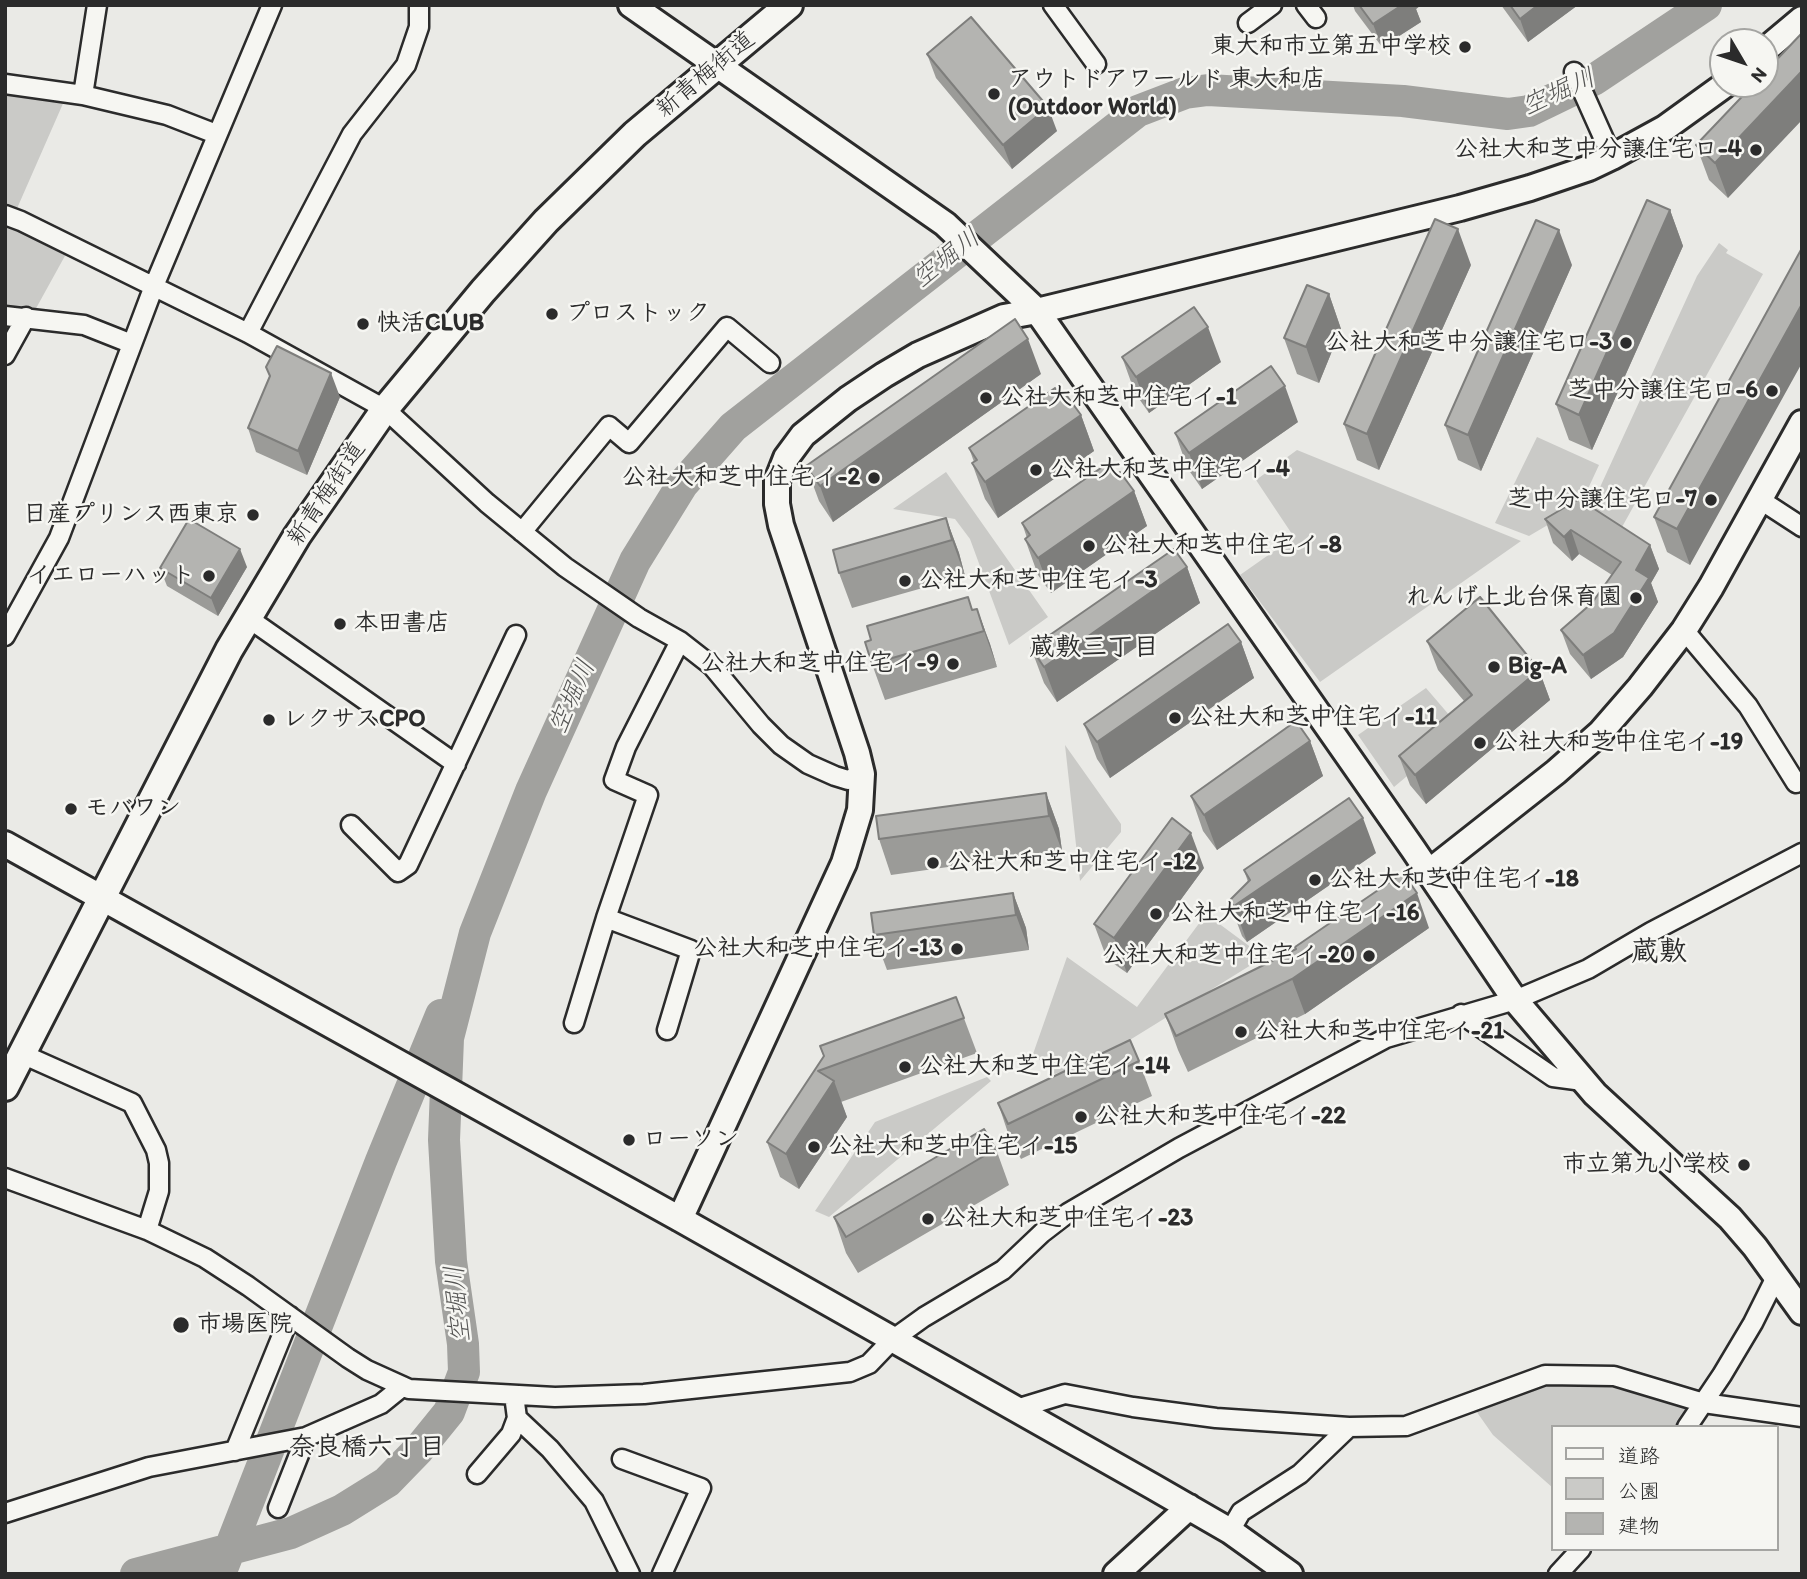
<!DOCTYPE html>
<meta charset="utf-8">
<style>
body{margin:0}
#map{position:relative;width:1807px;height:1579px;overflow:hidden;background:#eaeae6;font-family:Itim,"Klee One",sans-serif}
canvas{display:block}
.frame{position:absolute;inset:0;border:7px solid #2b2b2b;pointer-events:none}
.legend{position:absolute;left:1551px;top:1425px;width:228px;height:126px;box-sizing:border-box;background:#f6f6f2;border:2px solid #a5a5a2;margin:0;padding:9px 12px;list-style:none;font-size:21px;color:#2b2b2b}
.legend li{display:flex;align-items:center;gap:14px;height:35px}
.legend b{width:35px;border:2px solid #a5a5a2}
.north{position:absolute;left:1709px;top:28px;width:70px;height:70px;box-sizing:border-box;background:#f6f6f2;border:2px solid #a5a5a2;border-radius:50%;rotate:129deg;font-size:19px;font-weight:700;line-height:28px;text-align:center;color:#2b2b2b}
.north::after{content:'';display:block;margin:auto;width:24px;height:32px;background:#2b2b2b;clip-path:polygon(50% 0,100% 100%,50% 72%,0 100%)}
</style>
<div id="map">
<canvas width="1807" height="1579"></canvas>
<div class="frame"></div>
<ul class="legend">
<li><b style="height:9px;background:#f6f6f2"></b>道路</li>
<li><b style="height:19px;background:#cacac7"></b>公園</li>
<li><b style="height:19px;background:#b4b4b1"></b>建物</li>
</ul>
<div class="north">N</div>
</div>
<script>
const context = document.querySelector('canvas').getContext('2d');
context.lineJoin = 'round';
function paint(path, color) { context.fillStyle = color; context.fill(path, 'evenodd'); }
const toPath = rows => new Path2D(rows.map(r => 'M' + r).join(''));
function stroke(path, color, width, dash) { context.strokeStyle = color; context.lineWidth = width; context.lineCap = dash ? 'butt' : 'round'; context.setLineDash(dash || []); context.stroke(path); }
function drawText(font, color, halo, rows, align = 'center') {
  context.font = font + ' Itim,"Klee One",sans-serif'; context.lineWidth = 5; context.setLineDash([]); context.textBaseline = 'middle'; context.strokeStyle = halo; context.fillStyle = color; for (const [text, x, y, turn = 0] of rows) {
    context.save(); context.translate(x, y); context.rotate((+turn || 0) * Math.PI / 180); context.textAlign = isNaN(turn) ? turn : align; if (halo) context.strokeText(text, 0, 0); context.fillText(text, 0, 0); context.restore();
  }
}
paint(toPath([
 [5,91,65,99,15,213,5,209],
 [5,225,66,254,34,312,5,308],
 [1719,243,1728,250,1726,253,1763,274,1622,527,1590,509,1697,276],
 [1537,437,1599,465,1580,506,1529,536,1495,523],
 [1297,450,1521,541,1320,682,1240,575,1294,537,1256,480],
 [946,472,1048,617,1009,645,970,539,955,519,893,509],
 [1426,688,1462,730,1394,787,1358,735],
 [1065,745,1121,824,1121,832,1080,881],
 [1206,914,1264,957,1099,1059,1055,1074,1033,1054,1067,957,1137,1007],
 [987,1077,991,1081,829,1217,815,1211,875,1122],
 [1551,1380,1604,1383,1686,1402,1690,1415,1682,1427,1553,1427,1553,1488,1493,1435,1474,1408]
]), '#cacac7');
stroke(toPath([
 [136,1574,291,1533,342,1510,387,1482,419,1449,449,1412,464,1372,463,1344,451,1261,444,1140,448,1038,475,933,531,791,635,561,682,485,733,427,1138,111,1185,93,1208,90,1403,101,1508,114,1529,111,1595,79,1706,5],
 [220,1574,381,1161,441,1015]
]), '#a1a19e', 32);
const street = toPath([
 [1053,5,1096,64],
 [1306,5,1316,18],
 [1248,23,1272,5],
 [1574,72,1612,157],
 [5,84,83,95,167,115,216,134],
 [83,95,97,5],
 [5,215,21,221,248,333,385,409,487,503,565,567,639,618,680,641,712,666,761,725,781,745,808,764,835,776,848,780,862,774],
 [5,316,84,325,132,344],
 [248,333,352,134,406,65,419,27,419,5],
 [5,355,26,317],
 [1759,499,1802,527],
 [522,532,609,426,629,443,727,327,770,363],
 [248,618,456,764],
 [1684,630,1748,706,1796,783],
 [5,636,59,538,154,286,272,5],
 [351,825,398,872,408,865,516,635],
 [606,918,691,950,667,1030],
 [1461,1014,1553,1077,1583,1081],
 [574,1023,606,918,648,795,614,780,626,747,680,641],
 [22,1054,132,1103,156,1150,159,1163,159,1191,147,1230],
 [5,1178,147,1230,205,1258,248,1286,348,1358,367,1370,409,1389,555,1397,644,1394,850,1372,869,1364,892,1340,924,1317,1003,1270,1042,1233,1068,1213,1179,1148,1386,1038,1515,1000,1588,969,1651,932,1802,853],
 [514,1395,517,1418,550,1449,594,1501,630,1574],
 [1016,1409,1065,1394,1133,1407,1216,1418,1349,1427,1406,1426,1545,1375,1614,1376,1704,1403,1802,1417],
 [1687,1427,1722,1375,1753,1323,1777,1275],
 [235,1451,290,1316],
 [622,1459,701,1488,662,1574],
 [477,1474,511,1434,517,1418],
 [278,1508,306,1437],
 [5,1513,149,1467,306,1437,381,1404,402,1387],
 [1230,1531,1241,1512,1300,1474,1349,1427],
 [1558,1574,1581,1549]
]);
const secondary = toPath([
 [631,5,945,224,1037,311,1413,849,1515,1000,1595,1094,1730,1218,1755,1247,1802,1312],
 [1765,50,1802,19],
 [5,844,680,1219,1152,1486,1230,1531,1290,1574],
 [1429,872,1556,772,1600,733,1640,687,1684,630,1711,587,1802,423],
 [680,1219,844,863,860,810,862,774,857,753,781,525,777,504,777,481,786,458,803,435,848,399,884,375,918,355,1004,317,1037,311,1460,208,1530,188,1589,168,1612,157,1665,128,1726,84],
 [1116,1574,1189,1507]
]);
const primary = toPath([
 [5,1087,229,650,297,536,385,409,483,291,546,221,635,134,789,5]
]);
stroke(street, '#2b2b2b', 23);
stroke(secondary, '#2b2b2b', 30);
stroke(primary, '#2b2b2b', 32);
stroke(street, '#f6f6f2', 18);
stroke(secondary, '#f6f6f2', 24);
stroke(primary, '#f6f6f2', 26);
paint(toPath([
 [1353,5,1421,5,1416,9,1421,22,1382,47,1355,11],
 [1501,5,1578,5,1528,42],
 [927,54,1057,131,1012,169,936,78],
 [1754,84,1728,198,1709,180,1696,145],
 [1670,210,1683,246,1592,450,1569,440,1556,404],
 [1802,248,1690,565,1667,552,1654,517],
 [1471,265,1379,470,1357,460,1344,424],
 [1572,265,1481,471,1458,460,1445,425],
 [1329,294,1341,329,1319,383,1297,374,1284,338],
 [1122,357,1221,362,1149,413,1135,393],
 [266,367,340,397,307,475,256,452,248,428,270,377],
 [1041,374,833,522,819,501,806,466],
 [1063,399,1081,415,1094,451,998,518,985,499,972,463,974,462,969,448],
 [1298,422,1202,489,1188,469,1175,433],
 [1116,475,1134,491,1147,526,1051,593,1038,575,1025,539,1027,538,1022,523],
 [946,518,959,553,965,576,852,608,839,573],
 [1545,519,1650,545,1659,569,1651,583,1658,602,1623,657,1591,679,1570,654,1561,630,1592,603,1612,575,1579,554,1572,561,1553,543],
 [247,567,218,616,167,586,160,568],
 [1187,567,1200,603,1057,702,1044,683,1031,648],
 [977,609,990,644,997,667,885,700,872,664,871,640],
 [1427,641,1539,670,1550,700,1426,804,1410,785,1399,756,1464,701,1438,670],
 [1241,642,1254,678,1110,778,1097,759,1084,724],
 [1310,741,1323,776,1217,850,1203,831,1191,796],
 [1046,793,1059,829,1062,851,891,875,879,839],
 [1376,853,1247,942,1242,936,1229,901,1248,882,1244,870],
 [1204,868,1127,973,1107,959,1094,924],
 [1013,893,1026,928,1029,950,887,970,874,935],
 [1429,928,1305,1014,1188,1072,1178,1050,1165,1014],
 [956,997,977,1053,841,1102,847,1117,799,1189,780,1177,767,1142,824,1056],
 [1139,1061,1152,1096,1021,1159,1010,1139,998,1103],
 [996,1149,1009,1185,858,1273,846,1253,834,1217]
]), '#9b9b98');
paint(toPath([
 [1402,5,1421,5,1416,9,1421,22,1382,47,1373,24],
 [1538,5,1578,5,1528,42,1520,19],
 [1802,71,1802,120,1728,198,1715,163],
 [1048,107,1057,131,1012,169,1003,145],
 [1670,210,1683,246,1592,450,1579,415],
 [1458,229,1471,265,1379,470,1367,434],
 [1559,230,1572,265,1481,471,1468,435],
 [1329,294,1341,329,1319,383,1306,347],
 [1802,304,1802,363,1690,565,1677,529],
 [1208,327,1221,362,1149,413,1136,377],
 [1028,339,1041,374,833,522,820,486],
 [331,373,340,397,307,475,298,451],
 [1285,386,1298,422,1202,489,1189,453],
 [1081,415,1094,451,998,518,985,482],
 [1134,491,1147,526,1051,593,1038,558],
 [946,518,959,553,965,576,952,540],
 [1571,530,1579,554,1572,561,1564,537],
 [1650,545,1659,569,1651,583,1658,602,1623,657,1591,679,1583,655],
 [240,549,247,567,218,616,211,598],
 [1187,567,1200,603,1057,702,1044,667],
 [977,609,990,644,997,667,984,631],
 [1241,642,1254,678,1110,778,1097,742],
 [1539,670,1550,700,1426,804,1415,775],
 [1310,741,1323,776,1217,850,1204,815],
 [1046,793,1059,829,1062,851,1049,816],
 [1363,818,1376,853,1247,942,1234,906],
 [1191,833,1204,868,1127,973,1114,938],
 [1013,893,1026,928,1029,950,1016,915],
 [1417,893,1429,928,1305,1014,1292,979],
 [834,1081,847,1117,799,1189,786,1154]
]), '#7e7e7c');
const building = toPath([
 [1359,5,1402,5,1373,24,1359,5],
 [1510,5,1538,5,1520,19,1510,5],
 [971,17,1048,107,1003,145,927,54,971,17],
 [1802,33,1802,71,1715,163,1696,145,1754,84,1765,84,1765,72,1802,33],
 [1647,200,1670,210,1579,415,1556,404,1647,200],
 [1435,219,1458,229,1367,434,1344,424,1435,219],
 [1536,220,1559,230,1468,435,1445,425,1536,220],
 [1802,248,1802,304,1677,529,1654,517,1802,248],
 [1307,285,1329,294,1306,347,1284,338,1307,285],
 [1194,307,1208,327,1136,377,1122,357,1194,307],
 [1015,319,1028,339,820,486,806,466,1015,319],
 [277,346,331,373,298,451,248,428,270,376,266,367,277,346],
 [1271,366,1285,386,1189,453,1175,433,1271,366],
 [1055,388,1063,399,1067,396,1081,415,985,482,972,463,977,460,969,448,1055,388],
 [1108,463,1116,475,1120,472,1134,491,1038,558,1025,539,1030,535,1022,523,1108,463],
 [1579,499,1650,545,1636,570,1649,578,1614,633,1583,655,1561,630,1592,603,1621,562,1571,530,1564,537,1545,519,1579,499],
 [946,518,952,540,839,573,833,550,946,518],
 [189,519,240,549,211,598,160,568,189,519],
 [1174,549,1187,567,1044,667,1031,648,1174,549],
 [968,597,972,610,977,609,984,631,872,664,865,642,871,640,867,626,968,597],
 [1480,597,1539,670,1415,775,1399,756,1472,695,1427,641,1480,597],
 [1228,624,1241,642,1097,742,1084,724,1228,624],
 [1296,721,1310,741,1204,815,1191,796,1296,721],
 [1046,793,1049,816,879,839,876,816,1046,793],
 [1349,798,1363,818,1234,906,1229,901,1250,880,1244,870,1349,798],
 [1172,818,1191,833,1114,938,1094,924,1172,818],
 [1403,873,1417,893,1292,979,1176,1036,1165,1014,1296,949,1295,947,1403,873],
 [1013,893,1016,915,874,935,871,913,1013,893],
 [956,997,964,1018,818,1071,834,1081,786,1154,767,1142,824,1056,820,1046,956,997],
 [1130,1040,1139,1061,1008,1124,998,1103,1130,1040],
 [984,1129,996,1149,846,1237,834,1217,984,1129]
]);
paint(building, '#b4b4b1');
stroke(building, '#7e7e7c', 2);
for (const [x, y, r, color] of [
 [1465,47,7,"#2b2b2b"],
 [994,94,7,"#2b2b2b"],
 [1756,150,7,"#2b2b2b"],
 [552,314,7,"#2b2b2b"],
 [363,324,7,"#2b2b2b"],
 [1626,343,7,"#2b2b2b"],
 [1772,391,7,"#2b2b2b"],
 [986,398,7,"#2b2b2b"],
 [1036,470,7,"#2b2b2b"],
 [874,478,7,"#2b2b2b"],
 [1711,500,7,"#2b2b2b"],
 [253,515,7,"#2b2b2b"],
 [1089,546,7,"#2b2b2b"],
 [209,576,7,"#2b2b2b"],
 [905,581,7,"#2b2b2b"],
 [1636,598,7,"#2b2b2b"],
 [340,624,7,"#2b2b2b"],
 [953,664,7,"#2b2b2b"],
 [1494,667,7,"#2b2b2b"],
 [1175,718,7,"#2b2b2b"],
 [269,720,7,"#2b2b2b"],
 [1480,743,7,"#2b2b2b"],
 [71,809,7,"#2b2b2b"],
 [933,863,7,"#2b2b2b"],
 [1315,880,7,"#2b2b2b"],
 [1156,914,7,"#2b2b2b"],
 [957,949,7,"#2b2b2b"],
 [1369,956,7,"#2b2b2b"],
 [1241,1032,7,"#2b2b2b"],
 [905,1067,7,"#2b2b2b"],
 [1081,1117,7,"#2b2b2b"],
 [629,1140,7,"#2b2b2b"],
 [814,1147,7,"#2b2b2b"],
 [1744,1165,7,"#2b2b2b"],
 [928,1219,7,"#2b2b2b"],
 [181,1325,9,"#2b2b2b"]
]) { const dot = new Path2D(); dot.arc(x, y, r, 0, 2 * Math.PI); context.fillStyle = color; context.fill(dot); stroke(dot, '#f6f6f2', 2.5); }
drawText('bold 24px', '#2b2b2b', '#f6f6f2', [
 ["東大和市立第五中学校",1451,47,"right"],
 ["アウトドアワールド 東大和店",1008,80],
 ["(Outdoor World)",1008,108],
 ["公社大和芝中分譲住宅ロ-4",1742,150,"right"],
 ["プロストック",566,314],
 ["快活CLUB",377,324],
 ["公社大和芝中分譲住宅ロ-3",1612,343,"right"],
 ["芝中分譲住宅ロ-6",1758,391,"right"],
 ["公社大和芝中住宅イ-1",1000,398],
 ["公社大和芝中住宅イ-4",1050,470],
 ["公社大和芝中住宅イ-2",860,478,"right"],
 ["芝中分譲住宅ロ-7",1697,500,"right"],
 ["日産プリンス西東京",239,515,"right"],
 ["公社大和芝中住宅イ-8",1103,546],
 ["イエローハット",195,576,"right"],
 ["公社大和芝中住宅イ-3",919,581],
 ["れんげ上北台保育園",1622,598,"right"],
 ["本田書店",354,624],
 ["公社大和芝中住宅イ-9",939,664,"right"],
 ["Big-A",1508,667],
 ["公社大和芝中住宅イ-11",1189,718],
 ["レクサスCPO",283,720],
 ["公社大和芝中住宅イ-19",1494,743],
 ["モバワン",85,809],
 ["公社大和芝中住宅イ-12",947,863],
 ["公社大和芝中住宅イ-18",1329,880],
 ["公社大和芝中住宅イ-16",1170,914],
 ["公社大和芝中住宅イ-13",943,949,"right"],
 ["公社大和芝中住宅イ-20",1355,956,"right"],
 ["公社大和芝中住宅イ-21",1255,1032],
 ["公社大和芝中住宅イ-14",919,1067],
 ["公社大和芝中住宅イ-22",1095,1117],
 ["ローソン",643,1140],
 ["公社大和芝中住宅イ-15",828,1147],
 ["市立第九小学校",1730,1165,"right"],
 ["公社大和芝中住宅イ-23",942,1219],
 ["市場医院",197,1325]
], 'left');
drawText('24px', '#2b2b2b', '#f6f6f2', [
 ["新青梅街道",706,75,-40],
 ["新青梅街道",327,494,-56]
]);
drawText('italic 26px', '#545453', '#f6f6f2', [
 ["空堀川",1559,93,-24],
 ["空堀川",947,259,-38],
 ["空堀川",573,697,-66],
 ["空堀川",459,1304,-95]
]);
drawText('bold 26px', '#2b2b2b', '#f6f6f2', [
 ["蔵敷三丁目",1094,648],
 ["奈良橋六丁目",367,1448]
]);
drawText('bold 28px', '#2b2b2b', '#f6f6f2', [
 ["蔵敷",1659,953]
]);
</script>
